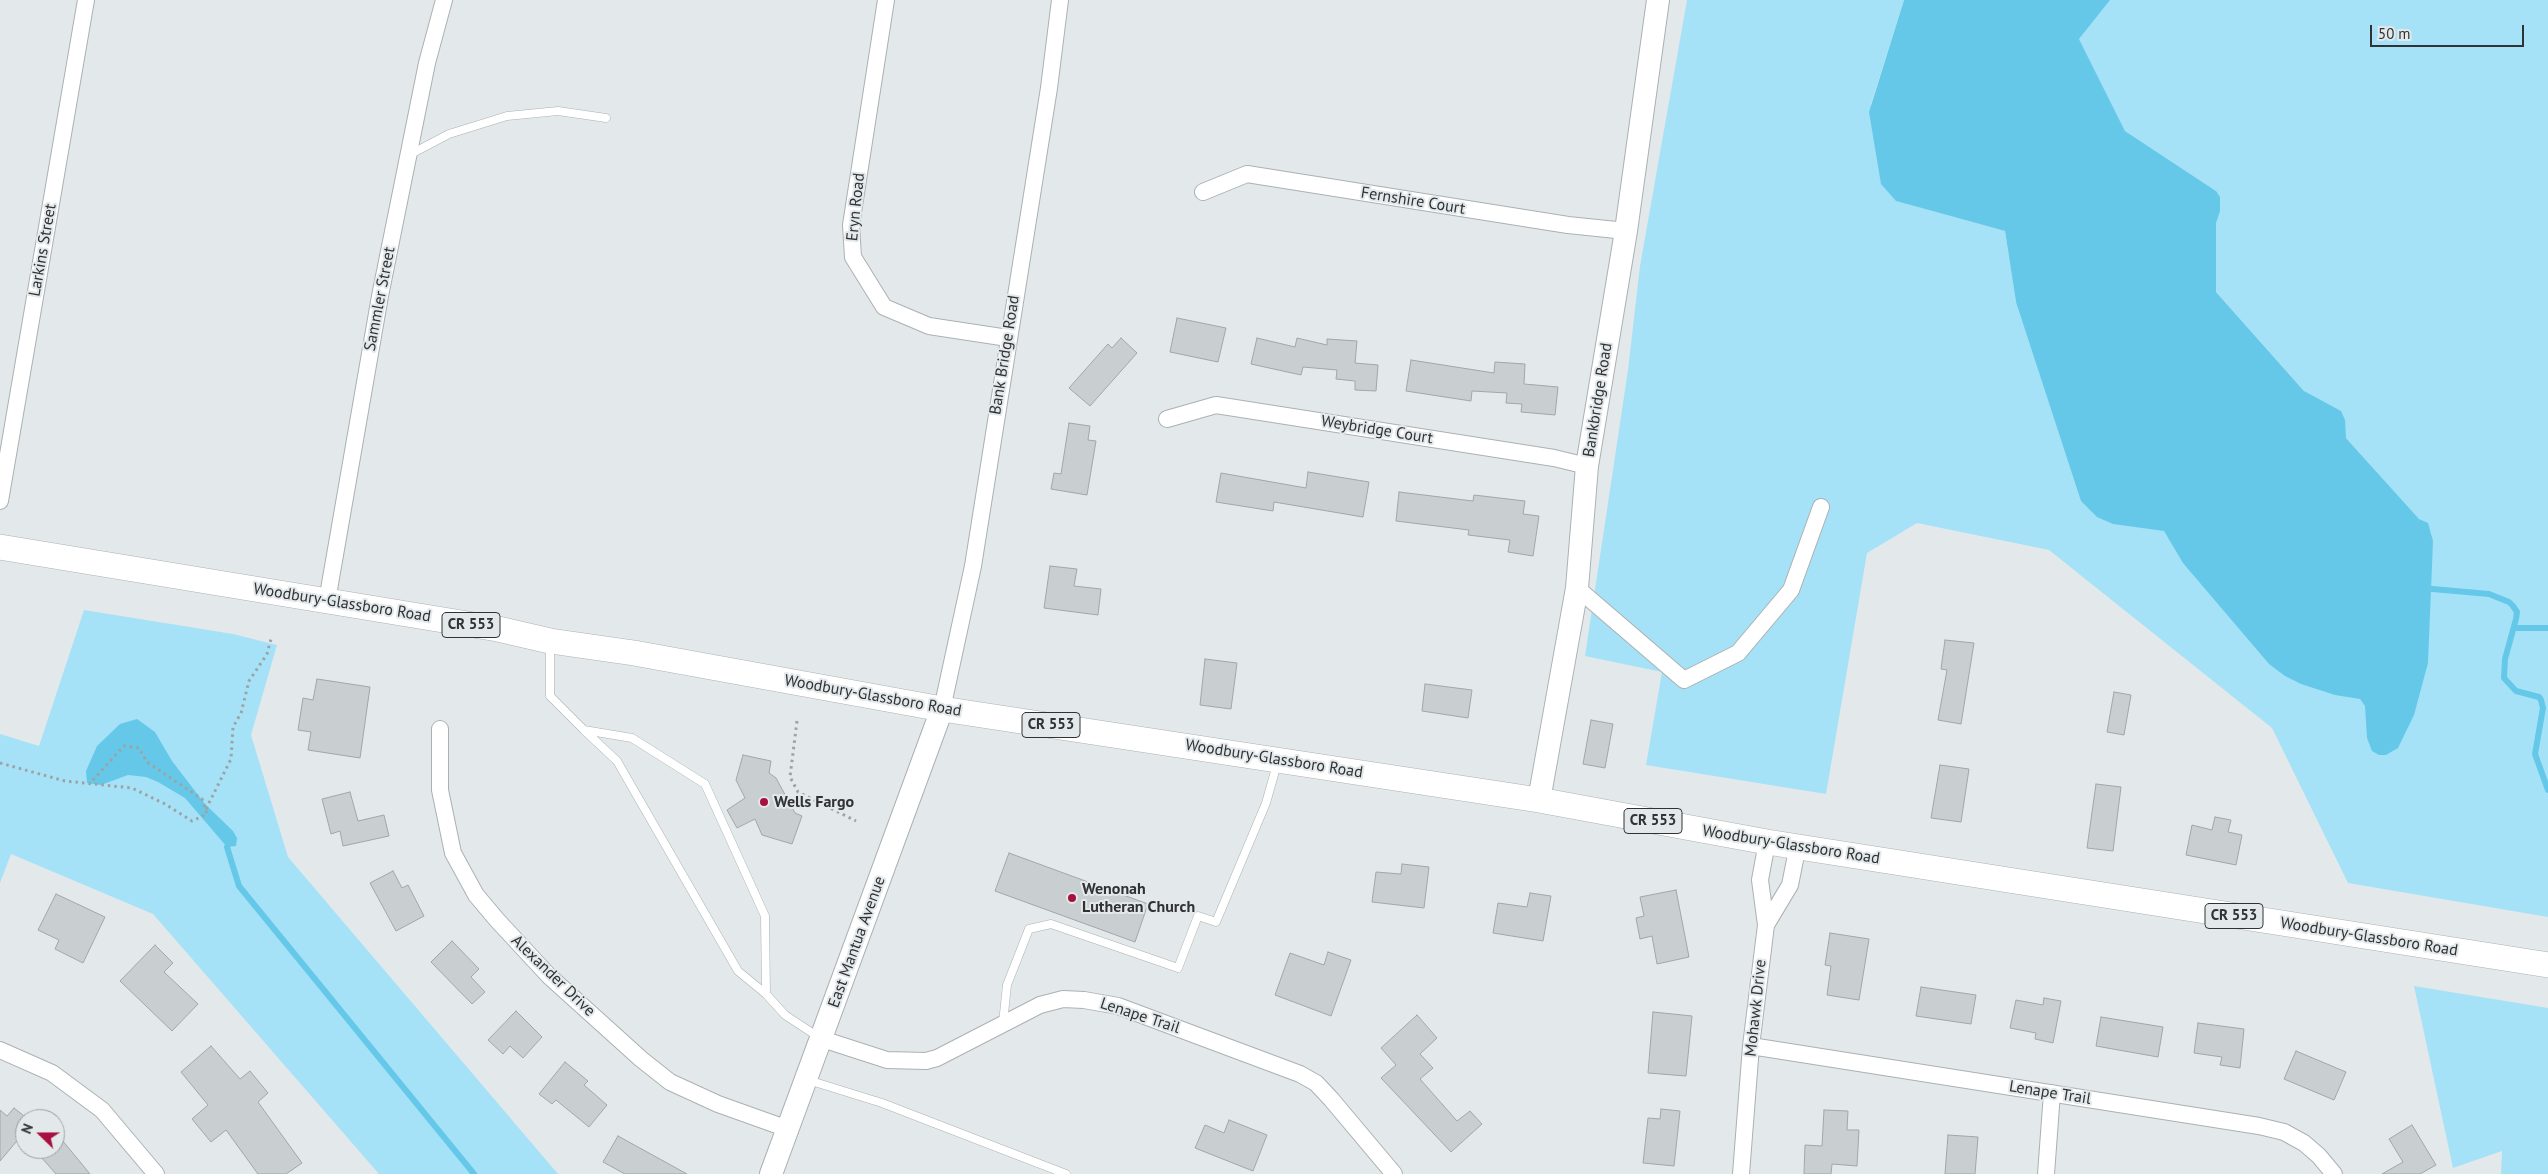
<!DOCTYPE html>
<style>
body{margin:0}
#map{position:relative;width:2548px;height:1174px;overflow:hidden;background:#e3e9eb;font-family:"PT Sans",sans-serif}
canvas{display:block}
.north{position:absolute;left:15px;top:1109px;width:50px;height:50px;box-sizing:border-box;background:#e3e9eb;border:1px solid #9ba0a1;border-radius:50%;rotate:292deg;font-size:14px;font-weight:700;line-height:20px;text-align:center;color:#303233}
.north::after{content:'';display:block;margin:auto;width:18px;height:22px;background:#a7103f;clip-path:polygon(50% 0,100% 100%,50% 72%,0 100%)}
.scale{position:absolute;left:2370px;top:25px;width:154px;height:22px;box-sizing:border-box;border:2px solid #303233;border-top:0;padding-left:6px;font-size:15px;line-height:18px;white-space:nowrap;color:#303233;-webkit-text-stroke:4px #e3e9eb;paint-order:stroke}
</style>
<div id="map">
<canvas width="2548" height="1174"></canvas>
<div class="north">N</div>
<div class="scale">50 m</div>
</div>
<script>
const context = document.querySelector('canvas').getContext('2d');
context.lineJoin = 'round';
function paint(path, color) { context.fillStyle = color; context.fill(path, 'evenodd'); }
const toPath = rows => new Path2D(rows.map(r => 'M' + r).join(''));
function stroke(path, color, width, dash) { context.strokeStyle = color; context.lineWidth = width; context.lineCap = dash ? 'butt' : 'round'; context.setLineDash(dash || []); context.stroke(path); }
function drawText(font, color, halo, rows, align = 'center') {
  context.font = font + ' "PT Sans",sans-serif'; context.lineWidth = 4; context.setLineDash([]); context.textBaseline = 'middle'; context.strokeStyle = halo; context.fillStyle = color; for (const [text, x, y, turn = 0] of rows) {
    context.save(); context.translate(x, y); context.rotate((+turn || 0) * Math.PI / 180); context.textAlign = isNaN(turn) ? turn : align; if (halo) context.strokeText(text, 0, 0); context.fillText(text, 0, 0); context.restore();
  }
}
paint(toPath([
 [1687,0,1904,0,1871,104,1907,204,2005,231,2016,302,2164,531,2269,664,2431,533,2216,292,2216,191,2125,131,2079,39,2108,0,2548,0,2548,917,2348,883,2272,728,2049,550,1917,523,1867,553,1826,794,1646,765,1662,672,1585,656,1628,370,1640,266],
 [84,610,233,634,277,645,251,735,288,857,558,1174,379,1174,153,914,11,854,0,883,0,734,39,746],
 [2414,986,2548,1008,2548,1174,2501,1174,2502,1151,2453,1168]
]), '#a5e2f7');
paint(toPath([
 [1904,0,2110,0,2079,39,2125,131,2216,191,2220,197,2220,211,2216,223,2216,292,2304,391,2341,411,2345,420,2346,438,2419,519,2428,523,2433,541,2428,663,2414,715,2398,748,2386,755,2379,755,2372,751,2367,738,2365,706,2360,699,2335,695,2301,684,2285,676,2269,664,2183,563,2164,531,2113,524,2097,517,2081,501,2016,302,2005,231,1896,201,1881,184,1869,112],
 [137,719,155,732,172,761,205,804,233,831,237,838,236,846,227,847,185,798,158,782,146,777,128,775,101,785,87,783,86,771,97,746,120,724]
]), '#66c8e8');
stroke(toPath([
 [2421,588,2489,594,2509,602,2513,606,2517,612,2516,619,2505,659,2504,678,2516,691,2539,697,2541,700,2543,708,2535,754,2548,790],
 [2514,628,2548,628],
 [227,847,239,886,474,1174]
]), '#66c8e8', 6);
const building = toPath([
 [1177,318,1226,328,1218,362,1170,352,1177,318],
 [1121,338,1137,353,1090,406,1069,388,1108,344,1112,348,1121,338],
 [1257,338,1295,347,1297,338,1327,345,1327,339,1357,341,1355,363,1378,365,1376,391,1355,390,1355,381,1336,379,1337,370,1303,367,1301,375,1251,364,1257,338],
 [1411,360,1494,373,1495,362,1525,364,1524,384,1558,387,1555,415,1521,412,1522,404,1506,403,1507,393,1472,391,1471,401,1406,391,1411,360],
 [1069,423,1090,426,1088,440,1096,441,1087,495,1051,489,1054,473,1061,474,1069,423],
 [1308,472,1369,482,1363,517,1274,502,1273,511,1216,502,1221,473,1306,488,1308,472],
 [1399,492,1473,501,1474,495,1525,501,1523,514,1539,516,1533,556,1508,552,1510,540,1468,535,1469,530,1396,521,1399,492],
 [1050,566,1077,569,1074,586,1101,589,1098,615,1044,608,1050,566],
 [1945,640,1974,643,1961,724,1938,720,1947,670,1941,669,1945,640],
 [1205,659,1237,663,1231,709,1200,705,1205,659],
 [317,679,370,687,360,758,308,750,311,732,298,730,303,698,313,700,317,679],
 [1425,684,1472,690,1468,718,1422,711,1425,684],
 [2114,692,2131,695,2124,735,2107,732,2114,692],
 [1591,720,1613,724,1605,768,1583,764,1591,720],
 [743,755,771,761,769,773,776,778,795,813,802,816,792,844,762,835,755,819,737,828,727,810,745,798,736,780,743,755],
 [1940,765,1969,769,1961,822,1931,818,1940,765],
 [2096,784,2121,787,2113,851,2087,848,2096,784],
 [350,792,358,821,384,815,389,836,343,846,340,831,331,834,322,799,350,792],
 [2215,817,2231,820,2228,832,2242,835,2236,865,2186,855,2192,825,2212,830,2215,817],
 [1009,853,1148,904,1135,942,995,891,1009,853],
 [1402,864,1429,867,1424,908,1372,902,1376,872,1401,874,1402,864],
 [393,871,402,888,408,885,424,916,396,931,370,883,393,871],
 [1676,890,1689,957,1657,964,1652,936,1640,939,1636,918,1644,916,1640,897,1676,890],
 [1530,893,1551,896,1543,941,1493,933,1498,903,1527,907,1530,893],
 [56,894,105,917,83,963,55,949,59,940,38,930,56,894],
 [1830,933,1869,939,1859,1000,1827,995,1831,966,1825,965,1830,933],
 [452,941,479,969,471,977,485,992,472,1004,431,962,452,941],
 [155,945,173,963,164,972,198,1004,172,1031,120,981,155,945],
 [1328,952,1351,960,1331,1016,1275,995,1290,953,1324,965,1328,952],
 [1921,987,1976,995,1971,1024,1916,1016,1921,987],
 [2044,998,2061,1001,2053,1043,2035,1039,2036,1033,2010,1028,2016,1000,2043,1005,2044,998],
 [516,1011,542,1037,523,1058,510,1046,503,1054,488,1040,516,1011],
 [1653,1012,1692,1016,1686,1076,1648,1073,1653,1012],
 [1417,1015,1437,1038,1420,1054,1433,1068,1420,1079,1457,1121,1470,1111,1482,1124,1451,1152,1381,1078,1396,1065,1381,1048,1417,1015],
 [2101,1017,2163,1027,2158,1057,2096,1046,2101,1017],
 [2198,1023,2244,1029,2240,1068,2220,1065,2222,1057,2194,1053,2198,1023],
 [211,1046,240,1079,250,1071,268,1093,258,1102,302,1163,286,1174,258,1174,226,1130,211,1142,192,1119,208,1105,181,1072,211,1046],
 [2296,1051,2346,1072,2334,1100,2284,1079,2296,1051],
 [565,1062,588,1081,584,1085,607,1105,589,1127,556,1100,552,1104,539,1094,565,1062],
 [14,1108,28,1119,25,1119,25,1123,17,1133,21,1136,0,1161,0,1110,7,1116,14,1108],
 [1661,1109,1680,1111,1674,1166,1643,1163,1648,1118,1660,1119,1661,1109],
 [1824,1110,1848,1111,1847,1130,1859,1130,1857,1166,1832,1164,1831,1174,1804,1174,1805,1145,1822,1146,1824,1110],
 [1229,1120,1267,1135,1253,1171,1195,1148,1205,1125,1224,1133,1229,1120],
 [2412,1125,2436,1165,2420,1174,2382,1174,2403,1162,2389,1139,2412,1125],
 [1948,1135,1978,1137,1975,1174,1945,1174,1948,1135],
 [618,1136,687,1174,625,1174,603,1162,618,1136],
 [62,1140,90,1174,56,1174,41,1157,51,1149,55,1149,55,1146,62,1140]
]);
paint(building, '#c9ced1');
stroke(building, '#a1a6a8', 1);
const lane = toPath([
 [411,154,449,134,507,116,558,111,606,118],
 [550,643,550,696,584,730,632,738,705,784,765,916,766,994,785,1015,820,1038],
 [584,730,617,761,738,971,766,994],
 [1003,1023,1007,985,1029,929,1051,924,1178,968,1198,916,1216,922,1266,803,1277,764],
 [808,1080,882,1103,1066,1174]
]);
const street = toPath([
 [886,0,851,225,853,257,884,307,929,326,1008,338],
 [1203,192,1247,174,1568,225,1626,231],
 [1167,419,1216,405,1554,458,1587,466],
 [0,501,86,0],
 [1577,588,1684,680,1738,653,1791,590,1821,507],
 [327,601,380,296,427,63,444,0],
 [942,709,973,566,1049,88,1060,0],
 [440,729,440,790,453,853,476,895,497,920,549,976,641,1059,670,1082,718,1104,788,1129],
 [1766,925,1790,885,1798,845],
 [822,1039,887,1060,926,1061,937,1058,1040,1005,1063,999,1084,1000,1118,1006,1300,1074,1316,1083,1331,1099,1394,1174],
 [1751,1046,2259,1126,2284,1132,2304,1143,2319,1156,2334,1174],
 [0,1050,52,1073,102,1110,156,1174],
 [1741,1174,1751,1046,1766,925,1760,880,1767,842],
 [2046,1174,2052,1093]
]);
const secondary = toPath([
 [1539,800,1577,588,1587,466,1626,231,1658,0],
 [771,1174,942,709]
]);
const primary = toPath([
 [0,547,498,629,550,641,634,653,942,709,1539,800,1767,842,2548,965]
]);
stroke(lane, '#abb1b3', 9);
stroke(street, '#abb1b3', 18);
stroke(secondary, '#abb1b3', 24);
stroke(primary, '#abb1b3', 26);
stroke(toPath([
 [797,721,790,777,798,792,856,821],
 [0,763,65,781,132,788,165,804,192,821,207,814,202,799,147,762,139,748,124,746,91,782],
 [206,809,231,759,233,727,241,713,249,681,267,654,271,639]
]), '#9da2a3', 3, [2.5, 4]);
stroke(lane, '#fff', 8);
stroke(street, '#fff', 16);
stroke(secondary, '#fff', 22);
stroke(primary, '#fff', 25);
for (const [x, y, r, color] of [
 [764,802,5,"#a7103f"],
 [1072,898,5,"#a7103f"]
]) { const dot = new Path2D(); dot.arc(x, y, r, 0, 2 * Math.PI); context.fillStyle = color; context.fill(dot); stroke(dot, '#e3e9eb', 2); }
for (const [x, y, w] of [
 [471,625,58],
 [1051,725,58],
 [1653,821,58],
 [2234,916,58]
]) { const box = new Path2D(); box.roundRect(x - w / 2, y - 12.5, w, 25, 4); context.fillStyle = '#e3e9eb'; context.fill(box); stroke(box, '#303233', 1); }
drawText('bold 15px', '#303233', null, [
 ["CR 553",471,625],
 ["CR 553",1051,725],
 ["CR 553",1653,821],
 ["CR 553",2234,916]
]);
drawText('16px', '#303233', '#e3e9eb', [
 ["Fernshire Court",1413,201,9],
 ["Eryn Road",856,207,-84],
 ["Larkins Street",43,250,-80],
 ["Sammler Street",380,299,-79],
 ["Bank Bridge Road",1005,355,-81],
 ["Bankbridge Road",1598,400,-81],
 ["Weybridge Court",1377,430,9],
 ["Woodbury-Glassboro Road",342,603,9],
 ["Woodbury-Glassboro Road",873,696,10],
 ["Woodbury-Glassboro Road",1274,759,9],
 ["Woodbury-Glassboro Road",1791,845,9],
 ["Woodbury-Glassboro Road",2369,937,9],
 ["East Mantua Avenue",857,942,-70],
 ["Alexander Drive",553,976,44],
 ["Mohawk Drive",1756,1008,-84],
 ["Lenape Trail",1140,1016,18],
 ["Lenape Trail",2050,1093,9]
]);
drawText('bold 16px', '#303233', '#e3e9eb', [
 ["Wells Fargo",774,802],
 ["Wenonah",1082,889],
 ["Lutheran Church",1082,907]
], 'left');
</script>
